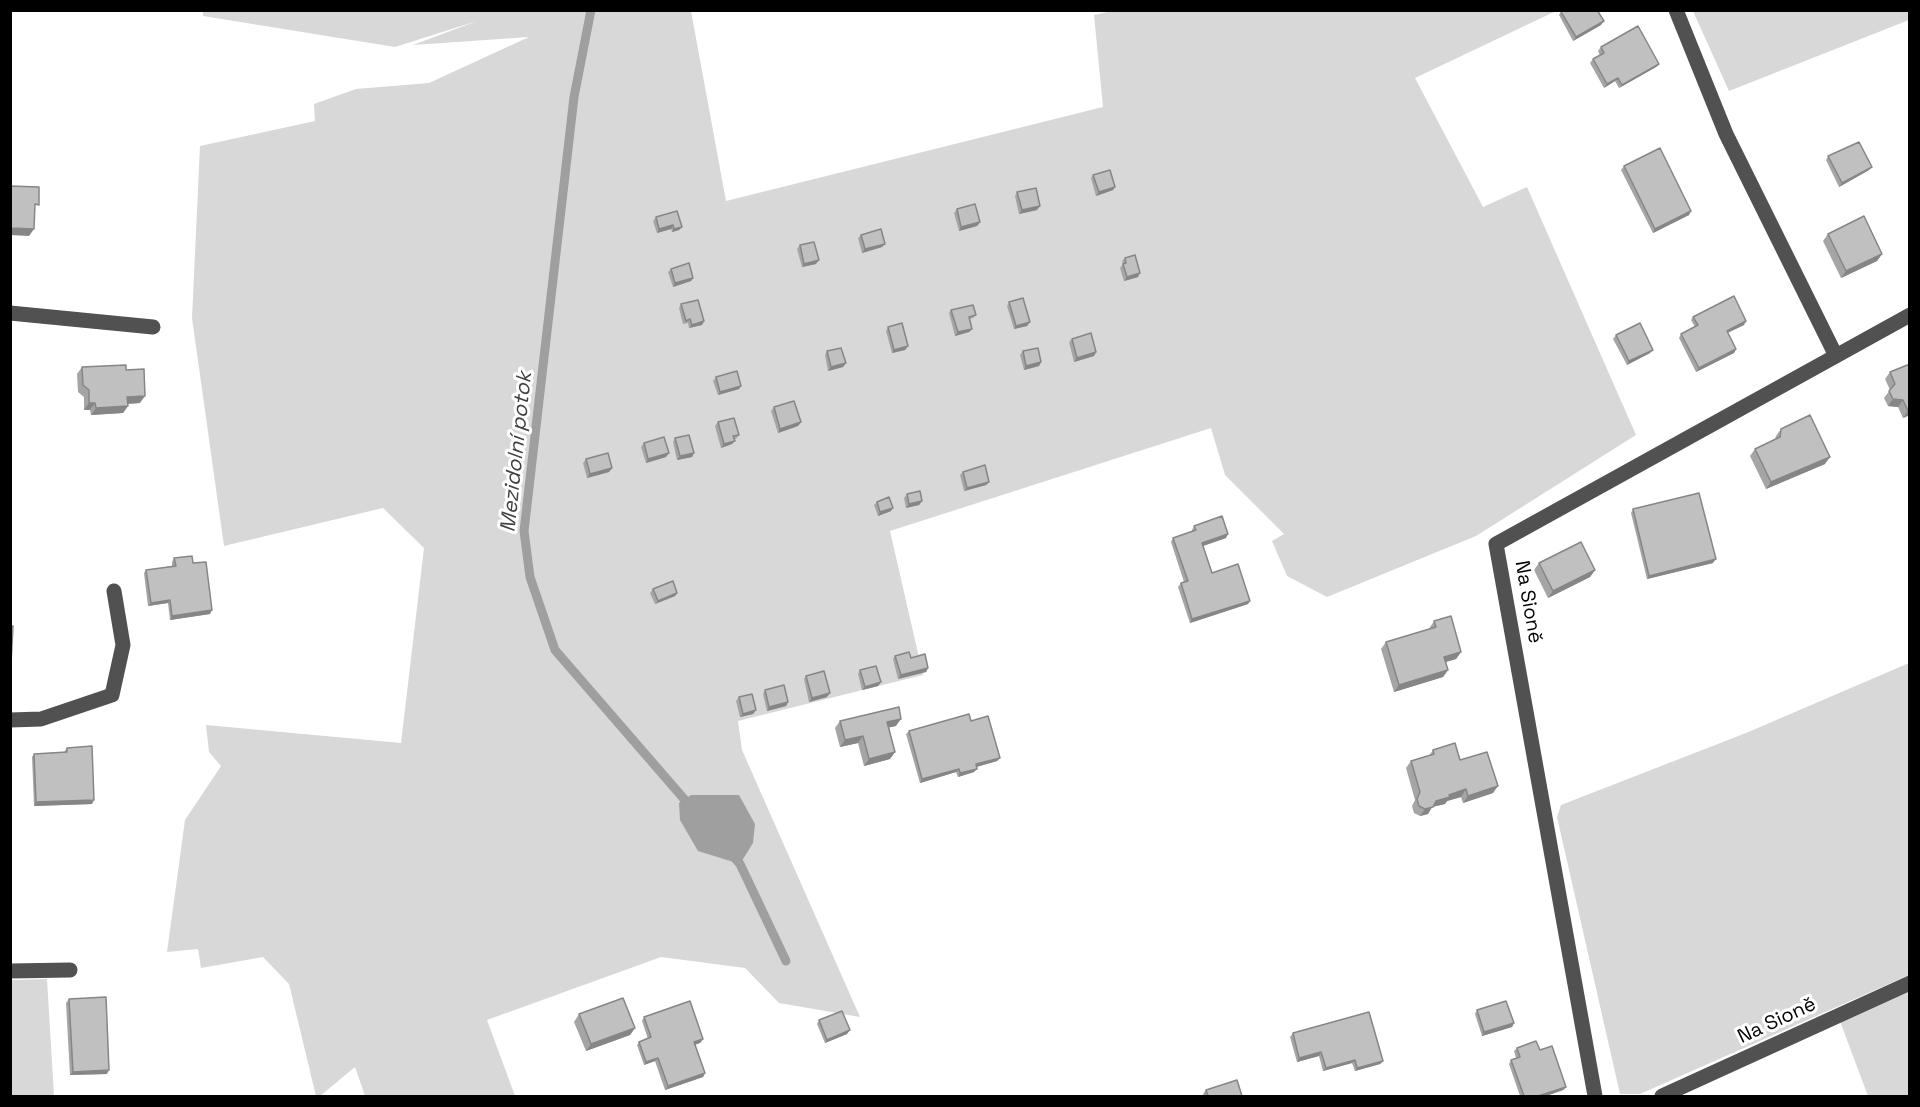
<!DOCTYPE html>
<meta charset="utf-8">
<style>
body{margin:0}
#map{position:relative;width:1920px;height:1107px;overflow:hidden;background:#fff;font-family:"Space Grotesk",sans-serif}
canvas{display:block}
.frame{position:absolute;inset:0;border:12px solid #000;pointer-events:none}
</style>
<div id="map">
<canvas width="1920" height="1107"></canvas>
<div class="frame"></div>
</div>
<script>
const context = document.querySelector('canvas').getContext('2d');
context.lineJoin = 'round';
function paint(path, color) { context.fillStyle = color; context.fill(path, 'evenodd'); }
const toPath = rows => new Path2D(rows.map(r => 'M' + r).join(''));
function stroke(path, color, width, dash) { context.strokeStyle = color; context.lineWidth = width; context.lineCap = dash ? 'butt' : 'round'; context.setLineDash(dash || []); context.stroke(path); }
function drawText(font, color, halo, rows, align = 'center') {
  context.font = font + ' "Space Grotesk",sans-serif'; context.lineWidth = 6; context.setLineDash([]); context.textBaseline = 'middle'; context.strokeStyle = halo; context.fillStyle = color; for (const [text, x, y, turn = 0] of rows) {
    context.save(); context.translate(x, y); context.rotate((+turn || 0) * Math.PI / 180); context.textAlign = isNaN(turn) ? turn : align; if (halo) context.strokeText(text, 0, 0); context.fillText(text, 0, 0); context.restore();
  }
}
paint(toPath([
 [1909,10,1909,20,1729,91,1693,11],
 [203,11,691,11,726,201,1103,107,1094,15,1112,11,1556,11,1415,78,1483,207,1527,187,1636,435,1476,536,1327,597,1287,576,1272,541,1284,534,1225,475,1211,428,890,531,923,675,738,721,742,750,860,1017,779,1003,745,968,661,957,487,1020,515,1096,365,1096,355,1067,320,1096,316,1096,289,984,263,957,201,968,198,949,167,952,185,820,221,766,209,752,206,725,401,743,424,548,383,508,224,546,192,318,200,146,315,121,314,104,356,89,429,83,529,37,413,45,477,21,395,47,203,16],
 [1909,663,1909,975,1640,1094,1620,1094,1557,817,1561,805,1746,733],
 [47,979,54,1096,11,1096,11,980],
 [1909,983,1909,1096,1868,1096,1838,1016]
]), '#d8d8d8');
paint(toPath([
 [691,795,739,795,755,824,753,843,740,864,698,851,680,820,679,803]
]), '#9f9f9f');
stroke(toPath([
 [591,10,574,97,524,531,530,577,555,650,691,807],
 [733,856,740,864,786,961]
]), '#9f9f9f', 9);
stroke(toPath([
 [1676,10,1726,134,1836,356],
 [10,313,153,327],
 [10,720,41,719,112,695,123,645,114,591],
 [10,971,70,970],
 [1595,1096,1496,544,1910,315],
 [1662,1096,1910,983]
]), '#515151', 15);
paint(toPath([
 [1561,12,1601,25,1573,41,1559,15],
 [1601,47,1659,64,1656,67,1619,88,1615,81,1604,88,1590,63,1593,59,1600,55,1598,51],
 [1828,156,1869,170,1839,187,1826,160],
 [1624,166,1689,215,1653,233,1621,170],
 [1093,175,1115,187,1113,190,1096,196,1091,178],
 [1017,192,1037,210,1019,214,1015,196],
 [957,209,980,222,977,226,959,231,954,213],
 [656,217,682,227,679,230,672,232,671,229,657,233,653,221],
 [1828,234,1882,254,1877,261,1841,278,1823,241],
 [861,235,882,247,862,253,858,238],
 [800,245,816,264,802,267,797,249],
 [1125,258,1138,277,1124,281,1120,268,1123,264,1122,261],
 [671,269,693,278,691,281,673,287,668,272],
 [1009,302,1030,322,1027,326,1014,329,1007,306],
 [681,304,704,321,702,325,689,328,688,323,683,324,679,308],
 [951,310,976,315,973,318,970,319,972,329,969,332,955,336,949,313],
 [1693,317,1744,325,1728,333,1736,349,1734,353,1696,372,1679,338,1681,334,1695,327,1691,320],
 [888,327,908,346,905,350,892,353,886,331],
 [1616,335,1650,353,1627,365,1613,339],
 [1072,339,1096,352,1094,356,1074,362,1069,342],
 [827,351,846,363,843,367,828,371,825,355],
 [1023,351,1041,362,1039,366,1024,370,1020,355],
 [1910,364,1910,415,1903,418,1898,407,1888,406,1884,398,1890,390,1885,379,1890,372],
 [82,367,140,403,128,404,128,406,123,413,91,415,90,410,84,410,84,397,78,392,77,374],
 [716,377,741,386,739,389,718,395,713,381],
 [774,407,801,422,798,426,778,433,771,411],
 [718,422,739,435,736,439,734,439,732,444,721,448,715,426],
 [1781,429,1825,464,1766,489,1750,456,1755,449,1775,439,1776,436],
 [675,438,694,453,692,457,677,460,673,442],
 [644,443,666,457,646,463,641,447],
 [586,459,612,468,609,472,587,478,583,463],
 [963,472,989,482,986,485,964,491,960,475],
 [907,494,922,501,919,505,906,508,904,498],
 [877,502,891,511,878,516,874,505],
 [1633,509,1713,563,1647,579,1631,513],
 [1194,526,1226,538,1203,546,1212,573,1250,601,1248,604,1190,623,1178,587,1181,583,1184,582,1171,542,1173,538,1192,531,1192,530],
 [174,558,193,563,210,614,170,620,168,603,148,606,144,573,146,570,172,566,172,562],
 [1539,563,1595,570,1590,577,1548,598,1534,570],
 [653,589,677,593,675,596,655,604,650,593],
 [1434,621,1461,652,1456,659,1446,662,1448,670,1443,677,1394,692,1381,649,1386,642,1429,629],
 [895,656,928,668,926,672,898,679,893,659],
 [860,670,881,682,878,686,862,690,858,674],
 [806,676,827,697,809,702,804,679],
 [765,690,788,702,786,706,767,711,763,694],
 [739,697,756,710,753,714,740,717,736,701],
 [840,721,896,726,889,727,895,752,890,759,864,766,858,743,840,747,835,728],
 [971,721,1000,758,997,761,976,767,974,772,958,777,956,772,920,783,906,734,909,731],
 [67,748,92,804,34,806,32,757,34,754,64,752],
 [1433,750,1460,760,1493,793,1463,803,1461,797,1447,801,1445,804,1432,807,1428,814,1420,816,1414,813,1412,806,1415,800,1406,768,1411,761,1429,756],
 [69,999,107,1074,70,1075,66,1003],
 [1477,1010,1514,1023,1512,1027,1482,1036,1475,1014],
 [579,1014,635,1028,630,1035,586,1051,574,1022],
 [644,1017,703,1039,700,1043,695,1044,705,1073,703,1077,665,1090,655,1061,644,1065,637,1045,639,1042,648,1039,642,1021],
 [819,1020,847,1034,825,1043,817,1024],
 [1293,1033,1383,1061,1380,1064,1355,1071,1352,1063,1323,1071,1319,1056,1297,1062,1290,1037],
 [1517,1048,1540,1050,1566,1087,1563,1090,1546,1096,1520,1096,1509,1064,1511,1060,1516,1058,1514,1051],
 [1206,1090,1242,1096,1204,1096,1203,1094]
]), '#a5a5a5');
paint(toPath([
 [1604,21,1601,25,1573,41,1576,37],
 [1659,64,1656,67,1619,88,1622,85],
 [1618,78,1615,81,1604,88,1607,84],
 [1872,167,1869,170,1839,187,1842,183],
 [1115,187,1113,190,1096,196,1099,192],
 [1040,206,1037,210,1019,214,1022,210],
 [1691,211,1689,215,1653,233,1655,229],
 [980,222,977,226,959,231,961,227],
 [673,225,671,229,657,233,659,229],
 [682,227,679,230,672,232,674,229],
 [10,228,34,229,29,236,10,235],
 [885,244,882,247,862,253,865,249],
 [1882,254,1877,261,1841,278,1846,271],
 [819,260,816,264,802,267,804,264],
 [1140,273,1138,277,1124,281,1127,277],
 [693,278,691,281,673,287,675,283],
 [704,321,702,325,689,328,692,325],
 [1746,321,1744,325,1724,334,1727,331],
 [1030,322,1027,326,1014,329,1016,326],
 [972,329,969,332,955,336,958,332],
 [908,346,905,350,892,353,894,350],
 [1736,349,1734,353,1696,372,1699,368],
 [1653,350,1650,353,1627,365,1629,361],
 [1096,352,1094,356,1074,362,1077,358],
 [1041,362,1039,366,1024,370,1026,366],
 [846,363,843,367,828,371,831,367],
 [741,386,739,389,718,395,720,392],
 [145,396,140,403,122,404,127,397],
 [1893,399,1903,400,1898,407,1888,406],
 [89,403,95,403,90,410,84,410],
 [128,406,123,413,91,415,96,408],
 [1908,411,1910,411,1910,415,1903,418],
 [801,422,798,426,778,433,780,429],
 [735,441,732,444,721,448,724,444],
 [669,453,666,457,646,463,648,459],
 [694,453,692,457,677,460,680,456],
 [1830,457,1825,464,1766,489,1771,482],
 [612,468,609,472,587,478,590,474],
 [989,482,986,485,964,491,967,488],
 [922,501,919,505,906,508,909,504],
 [893,508,891,511,878,516,880,512],
 [1228,534,1226,538,1200,547,1202,543],
 [1716,559,1713,563,1647,579,1649,576],
 [1595,570,1590,577,1548,598,1553,591],
 [677,593,675,596,655,604,658,601],
 [170,600,168,603,148,606,151,603],
 [1250,601,1248,604,1190,623,1192,619],
 [212,610,210,614,170,620,172,616],
 [1461,652,1456,659,1439,664,1444,657],
 [928,668,926,672,898,679,901,675],
 [1448,670,1443,677,1394,692,1399,685],
 [881,682,878,686,862,690,865,687],
 [830,693,827,697,809,702,812,698],
 [788,702,786,706,767,711,769,707],
 [756,710,753,714,740,717,743,714],
 [901,719,896,726,882,729,887,722],
 [863,736,858,743,840,747,845,740],
 [895,752,890,759,864,766,869,759],
 [1000,758,997,761,973,768,976,764],
 [959,769,956,772,920,783,922,779],
 [977,769,974,772,958,777,960,773],
 [1498,786,1493,793,1463,803,1468,796],
 [1466,789,1461,797,1447,801,1445,804,1432,807,1428,814,1420,816,1425,809,1436,801,1449,795],
 [94,800,92,804,34,806,36,802],
 [1514,1023,1512,1027,1482,1036,1484,1032],
 [635,1028,630,1035,586,1051,591,1044],
 [850,1030,847,1034,825,1043,827,1040],
 [703,1039,700,1043,692,1046,694,1042],
 [1321,1052,1319,1056,1297,1062,1299,1058],
 [658,1058,655,1061,644,1065,646,1062],
 [1355,1060,1352,1063,1323,1071,1326,1068],
 [1383,1061,1380,1064,1355,1071,1357,1068],
 [109,1070,107,1074,70,1075,73,1072],
 [705,1073,703,1077,665,1090,668,1086],
 [1566,1087,1563,1090,1546,1096,1538,1096]
]), '#868686');
const building = toPath([
 [1564,10,1597,10,1604,21,1576,37,1561,12,1564,10],
 [1638,26,1659,64,1622,85,1618,78,1607,84,1593,59,1604,53,1601,47,1638,26],
 [1859,142,1872,167,1842,183,1828,156,1859,142],
 [1660,148,1691,211,1655,229,1624,166,1660,148],
 [1110,170,1115,187,1099,192,1093,175,1110,170],
 [10,186,39,187,39,205,35,204,34,229,10,228,10,186],
 [1036,188,1040,206,1022,210,1017,192,1036,188],
 [975,204,980,222,961,227,957,209,975,204],
 [677,211,682,227,674,229,673,225,659,229,656,217,677,211],
 [1864,216,1882,254,1846,271,1828,234,1864,216],
 [881,229,885,244,865,249,861,235,881,229],
 [814,242,819,260,804,264,800,245,814,242],
 [1135,255,1140,273,1127,277,1123,264,1126,263,1125,258,1135,255],
 [689,263,693,278,675,283,671,269,689,263],
 [1734,296,1746,321,1727,331,1736,349,1699,368,1681,334,1698,325,1693,317,1734,296],
 [1023,298,1030,322,1016,326,1009,302,1023,298],
 [698,300,704,321,692,325,690,319,686,321,681,304,698,300],
 [973,305,976,315,969,317,972,329,958,332,951,310,973,305],
 [902,323,908,346,894,350,888,327,902,323],
 [1640,323,1653,350,1629,361,1616,335,1640,323],
 [1091,333,1096,352,1077,358,1072,339,1091,333],
 [841,348,846,363,831,367,827,351,841,348],
 [1038,348,1041,362,1026,366,1023,351,1038,348],
 [1910,364,1910,411,1908,411,1903,400,1893,399,1889,391,1895,384,1890,372,1910,364],
 [126,365,126,370,144,369,145,396,127,397,128,406,96,408,95,403,89,403,89,390,83,385,82,367,126,365],
 [737,371,741,386,720,392,716,377,737,371],
 [794,401,801,422,780,429,774,407,794,401],
 [1810,415,1830,457,1771,482,1755,449,1780,437,1781,429,1810,415],
 [734,418,739,435,733,436,735,441,724,444,718,422,734,418],
 [689,435,694,453,680,456,675,438,689,435],
 [664,437,669,453,648,459,644,443,664,437],
 [608,453,612,468,590,474,586,459,608,453],
 [985,465,989,482,967,488,963,472,985,465],
 [920,491,922,501,909,504,907,494,920,491],
 [1699,493,1716,559,1649,576,1633,509,1699,493],
 [889,497,893,508,880,512,877,502,889,497],
 [1222,516,1228,534,1202,543,1212,573,1238,564,1250,601,1192,619,1181,583,1188,581,1173,538,1196,530,1194,526,1222,516],
 [1581,542,1595,570,1553,591,1539,563,1581,542],
 [192,556,193,563,206,562,212,610,172,616,170,600,151,603,146,570,176,566,174,558,192,556],
 [673,581,677,593,658,601,653,589,673,581],
 [1451,616,1461,652,1444,657,1448,670,1399,685,1386,642,1436,627,1434,621,1451,616],
 [10,626,13,626,11,664,10,664,10,626],
 [909,652,911,658,925,654,928,668,901,675,895,656,909,652],
 [876,666,881,682,865,687,860,670,876,666],
 [824,671,830,693,812,698,806,676,824,671],
 [784,685,788,702,769,707,765,690,784,685],
 [752,694,756,710,743,714,739,697,752,694],
 [899,707,901,719,887,722,895,752,869,759,863,736,845,740,840,721,899,707],
 [969,714,971,721,988,716,1000,758,976,764,977,769,960,773,959,769,922,779,909,731,969,714],
 [1455,743,1460,760,1487,752,1498,786,1468,796,1466,789,1449,795,1450,797,1436,801,1433,807,1425,809,1419,806,1417,799,1420,792,1411,761,1434,754,1433,750,1455,743],
 [92,746,94,800,36,802,34,754,67,752,67,748,92,746],
 [106,997,109,1070,73,1072,69,999,106,997],
 [623,998,635,1028,591,1044,579,1014,623,998],
 [690,1001,703,1039,694,1042,705,1073,668,1086,658,1058,646,1062,639,1042,651,1037,644,1017,690,1001],
 [1506,1001,1514,1023,1484,1032,1477,1010,1506,1001],
 [842,1011,850,1030,827,1040,819,1020,842,1011],
 [1369,1012,1383,1061,1357,1068,1355,1060,1326,1068,1321,1052,1299,1058,1293,1033,1369,1012],
 [1536,1041,1540,1050,1552,1046,1566,1087,1538,1096,1524,1096,1511,1060,1520,1057,1517,1048,1536,1041],
 [1237,1080,1242,1096,1208,1096,1206,1090,1237,1080]
]);
paint(building, '#c0c0c0');
stroke(building, '#868686', 1.5);
drawText('20px', '#000', '#fff', [
 ["Na Sioně",1528,602,80],
 ["Na Sioně",1777,1021,-25]
]);
drawText('italic 21px', '#404040', '#fff', [
 ["Mezidolní potok",517,452,-84]
]);
</script>
